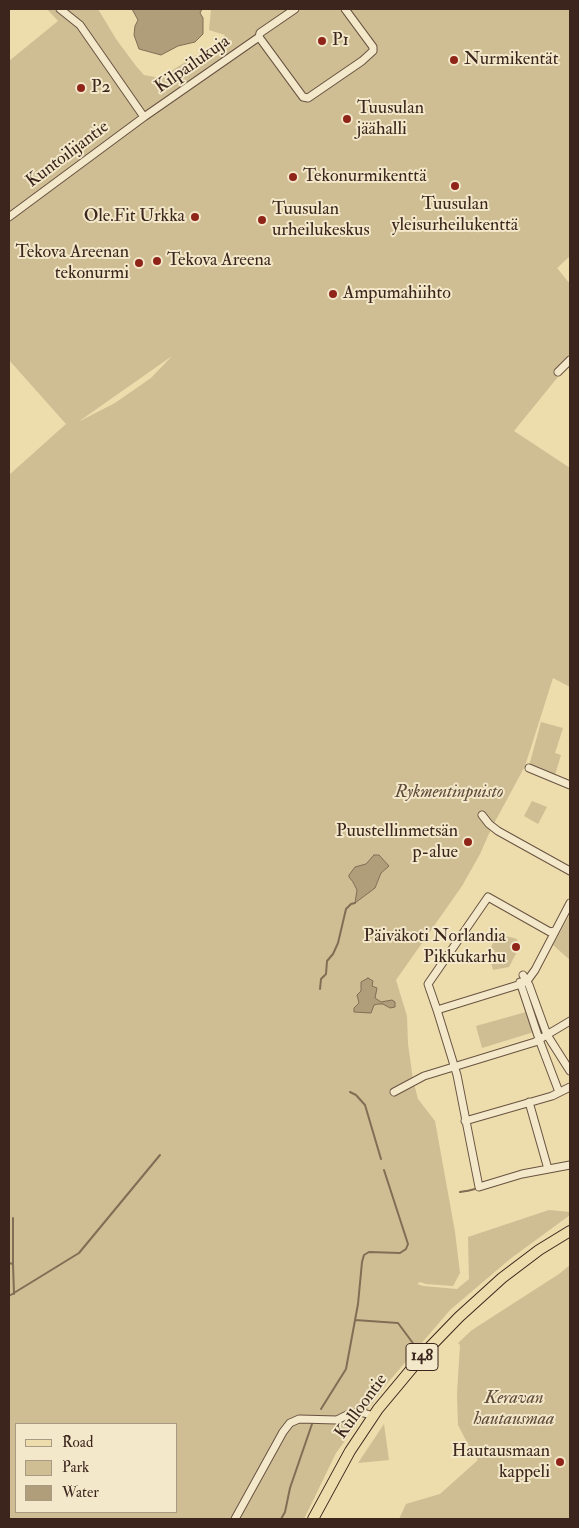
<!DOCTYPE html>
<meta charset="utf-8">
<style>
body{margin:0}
#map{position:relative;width:579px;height:1528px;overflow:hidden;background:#eddcac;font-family:"IM FELL Double Pica",serif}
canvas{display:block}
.frame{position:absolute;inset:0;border:10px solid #3b251d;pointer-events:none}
.legend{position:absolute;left:15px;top:1423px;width:162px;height:90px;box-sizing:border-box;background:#f3e8c9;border:1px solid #a99a84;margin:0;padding:6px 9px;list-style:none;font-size:15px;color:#3b251d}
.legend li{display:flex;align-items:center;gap:10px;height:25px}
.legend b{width:25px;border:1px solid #a99a84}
</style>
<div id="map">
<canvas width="579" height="1528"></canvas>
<div class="frame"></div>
<ul class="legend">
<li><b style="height:6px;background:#eddcac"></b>Road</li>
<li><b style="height:14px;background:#cfbd94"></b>Park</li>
<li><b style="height:14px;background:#b09e7b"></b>Water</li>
</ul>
</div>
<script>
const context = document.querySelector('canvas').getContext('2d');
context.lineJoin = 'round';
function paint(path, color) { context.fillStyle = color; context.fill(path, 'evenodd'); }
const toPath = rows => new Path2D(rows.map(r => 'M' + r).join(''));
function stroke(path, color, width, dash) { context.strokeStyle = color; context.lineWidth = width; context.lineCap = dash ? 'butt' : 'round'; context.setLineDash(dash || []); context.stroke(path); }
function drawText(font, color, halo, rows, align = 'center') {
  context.font = font + ' "IM FELL Double Pica",serif'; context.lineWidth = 4; context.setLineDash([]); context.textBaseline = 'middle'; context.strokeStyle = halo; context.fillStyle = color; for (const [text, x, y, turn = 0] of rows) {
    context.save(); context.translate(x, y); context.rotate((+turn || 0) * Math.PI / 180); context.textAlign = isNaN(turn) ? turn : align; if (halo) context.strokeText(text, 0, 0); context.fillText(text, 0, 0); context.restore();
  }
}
paint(toPath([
 [47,9,98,9,116,39,136,66,144,75,160,78,195,56,212,49,225,35,209,30,211,9,570,9,570,256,557,268,570,284,570,362,514,431,570,468,570,687,553,678,525,766,491,829,480,854,462,886,396,980,407,1016,408,1044,413,1080,418,1099,435,1121,455,1232,460,1273,453,1286,426,1284,420,1282,417,1284,423,1286,457,1289,469,1279,468,1237,549,1210,570,1212,570,1215,510,1259,450,1310,385,1386,336,1453,304,1519,9,1519,9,475,66,424,9,360,9,61,58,21],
 [172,356,151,378,115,403,78,422],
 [16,1424,176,1424,176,1512,16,1512],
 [541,722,563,728,555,753,561,755,555,775,529,766],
 [532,801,547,807,538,824,524,816],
 [570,914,570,960,553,945],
 [498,934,517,939,519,948,509,967,493,970,490,959,495,951,491,947],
 [526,1012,534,1032,482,1048,476,1026],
 [570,1265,570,1519,399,1519,406,1504,440,1494,478,1460,472,1452,458,1425,457,1394,460,1345,458,1343,472,1330,559,1274],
 [384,1424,389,1460,358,1463]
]), '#cfbd94');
const water = toPath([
 [132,9,202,9,200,13,203,18,203,34,195,42,178,46,161,55,139,49,134,35,135,26,138,20,132,9],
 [374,855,379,855,389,866,381,873,375,888,355,903,357,890,353,882,349,877,349,875,355,867,366,864,374,855],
 [368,978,373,981,372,986,377,988,375,998,381,1002,392,1000,395,1002,395,1007,390,1008,383,1004,378,1004,374,1005,371,1013,354,1012,354,1008,359,1003,357,995,361,991,361,982,368,978]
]);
paint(water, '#b09e7b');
stroke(water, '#816e55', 1);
stroke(toPath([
 [320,989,321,979,326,974,327,961,333,954,338,943,346,909,351,904,355,903],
 [350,1092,356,1095,365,1105,381,1159],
 [467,1191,475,1189],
 [460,1192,466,1191],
 [9,1263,13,1264,13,1218],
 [13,1264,14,1294],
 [9,1296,79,1253,160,1155],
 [355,1320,398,1323,418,1350],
 [321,1409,346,1369,358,1304,362,1262,364,1255,369,1252,400,1253,406,1249,408,1244,384,1170],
 [281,1519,285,1512,290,1488,312,1424]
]), '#816e55', 2);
const street = toPath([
 [60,9,80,25,144,117],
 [259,37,303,97,308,98,362,61,373,51,373,47,345,9],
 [9,217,144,117,259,37,260,33,295,9],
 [558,372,570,360],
 [529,768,570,785],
 [482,815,489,824,498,831,570,871],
 [555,931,550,932,488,897,428,984,437,1010,518,985,527,981,535,970,570,903],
 [523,975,529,985,546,1032],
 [520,982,538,1036],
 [437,1010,457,1075,479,1187,522,1174,570,1165],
 [549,1038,570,1071],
 [540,1042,559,1092],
 [394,1092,424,1076,535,1042,570,1021],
 [529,1102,548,1169],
 [465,1121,552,1096,570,1087],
 [235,1519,283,1432,290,1423,299,1419,337,1420,349,1414,360,1412,374,1416]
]);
const primary = toPath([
 [313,1519,350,1451,378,1409,428,1349,459,1317,502,1278,539,1250,570,1231]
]);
stroke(street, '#685341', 9);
stroke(primary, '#3b251d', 12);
stroke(street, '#f3e8c9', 7);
stroke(primary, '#eddcac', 10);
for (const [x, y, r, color] of [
 [322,41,5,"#8f2418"],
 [454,60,5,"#8f2418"],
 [81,88,5,"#8f2418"],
 [347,119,5,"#8f2418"],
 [293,177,5,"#8f2418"],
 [455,186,5,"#8f2418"],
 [195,217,5,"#8f2418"],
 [262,220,5,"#8f2418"],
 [157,261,5,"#8f2418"],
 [139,263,5,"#8f2418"],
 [333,294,5,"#8f2418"],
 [468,842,5,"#8f2418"],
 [516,947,5,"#8f2418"],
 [560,1462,5,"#8f2418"]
]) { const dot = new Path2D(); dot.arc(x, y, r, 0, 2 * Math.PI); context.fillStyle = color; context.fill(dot); stroke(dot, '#f3e8c9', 2); }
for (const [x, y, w] of [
 [422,1357,32]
]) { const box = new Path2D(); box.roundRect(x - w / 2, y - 13.5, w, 27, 4); context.fillStyle = '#f3e8c9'; context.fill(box); stroke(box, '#3b251d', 1); }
drawText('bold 16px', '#3b251d', null, [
 ["148",422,1357]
]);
drawText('18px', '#3b251d', '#f3e8c9', [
 ["P1",332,41],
 ["Nurmikentät",464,60],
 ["P2",91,88],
 ["Tuusulan",357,109],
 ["jäähalli",357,130],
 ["Tekonurmikenttä",303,177],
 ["Tuusulan",455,205,"center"],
 ["yleisurheilukenttä",455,226,"center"],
 ["Tuusulan",272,210],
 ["urheilukeskus",272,231],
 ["Ole.Fit Urkka",185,217,"right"],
 ["Tekova Areenan",129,253,"right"],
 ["tekonurmi",129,274,"right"],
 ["Tekova Areena",167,261],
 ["Ampumahiihto",343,294],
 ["Puustellinmetsän",458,832,"right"],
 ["p-alue",458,853,"right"],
 ["Päiväkoti Norlandia",506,937,"right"],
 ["Pikkukarhu",506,958,"right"],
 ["Hautausmaan",550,1452,"right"],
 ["kappeli",550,1473,"right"]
], 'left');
drawText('18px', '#3b251d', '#f3e8c9', [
 ["Kilpailukuja",193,65,-35],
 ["Kuntoilijantie",68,155,-37],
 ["Kulloontie",362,1407,-54]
]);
drawText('italic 18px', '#604b3b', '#f3e8c9', [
 ["Rykmentinpuisto",449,793],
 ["Keravan",514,1399],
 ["hautausmaa",514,1420]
]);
</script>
